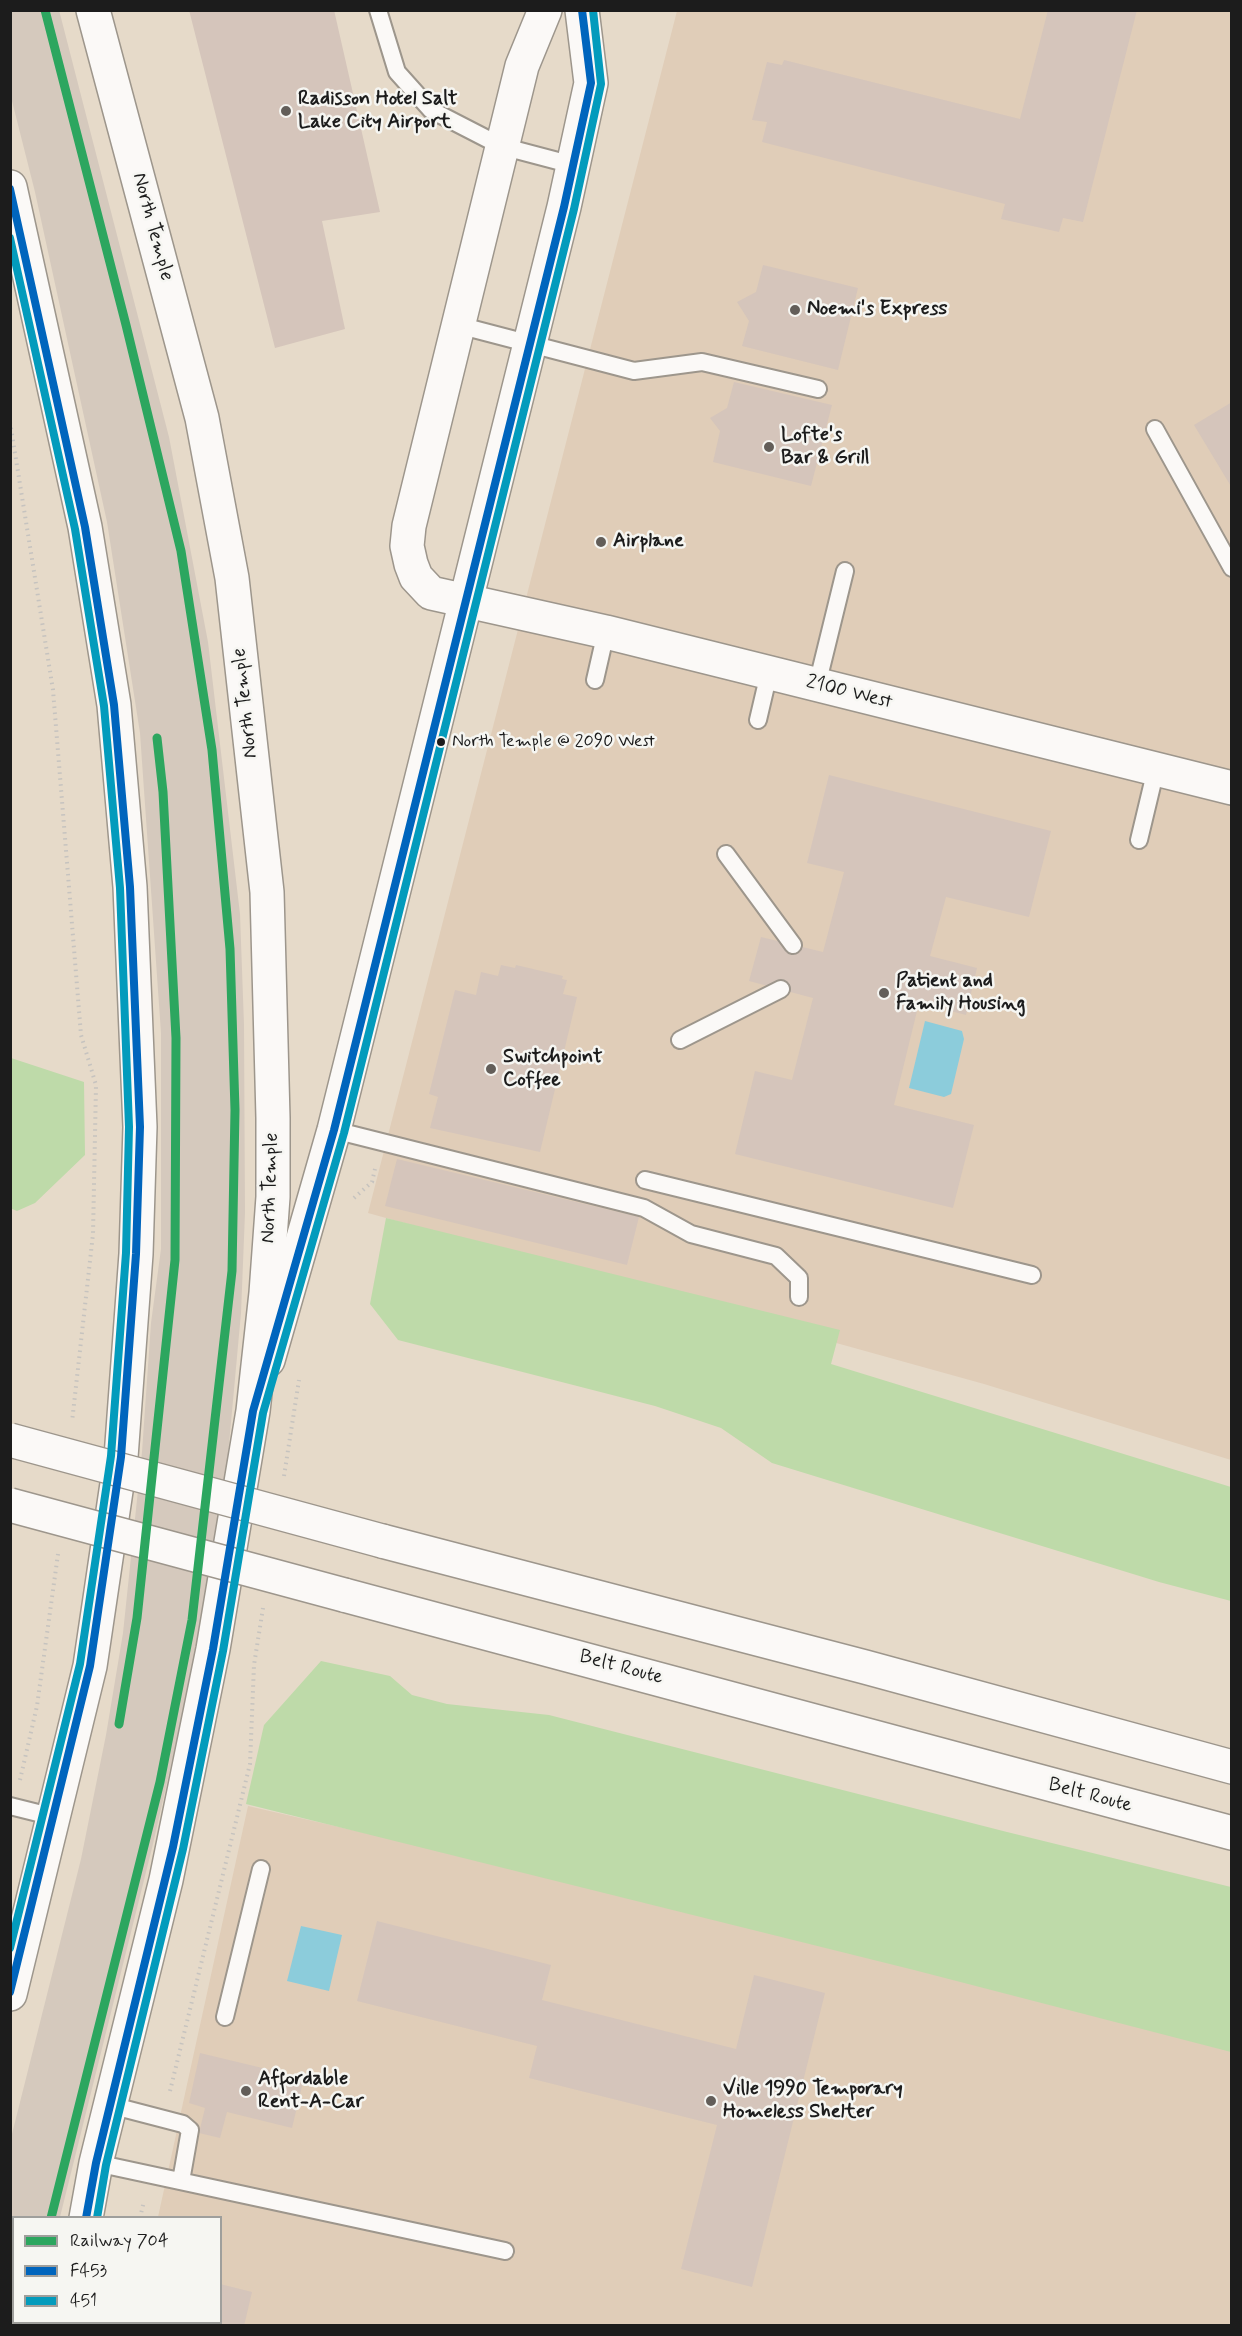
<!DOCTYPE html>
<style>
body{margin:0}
#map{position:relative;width:1242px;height:2336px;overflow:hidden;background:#e6dac9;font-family:Mynerve,sans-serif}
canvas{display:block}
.frame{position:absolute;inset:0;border:12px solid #1c1c1c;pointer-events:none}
.legend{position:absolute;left:12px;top:2216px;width:210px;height:108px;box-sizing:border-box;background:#f6f6f2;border:2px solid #9f9f9c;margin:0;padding:8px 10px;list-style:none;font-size:18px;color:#1c1c1c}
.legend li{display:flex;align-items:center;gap:12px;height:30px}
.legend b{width:30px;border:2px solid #9f9f9c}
</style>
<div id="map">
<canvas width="1242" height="2336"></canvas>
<div class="frame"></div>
<ul class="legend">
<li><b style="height:8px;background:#2ca65f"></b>Railway 704</li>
<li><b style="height:8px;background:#0065bd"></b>F453</li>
<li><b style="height:8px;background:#039bbc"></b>451</li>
</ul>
</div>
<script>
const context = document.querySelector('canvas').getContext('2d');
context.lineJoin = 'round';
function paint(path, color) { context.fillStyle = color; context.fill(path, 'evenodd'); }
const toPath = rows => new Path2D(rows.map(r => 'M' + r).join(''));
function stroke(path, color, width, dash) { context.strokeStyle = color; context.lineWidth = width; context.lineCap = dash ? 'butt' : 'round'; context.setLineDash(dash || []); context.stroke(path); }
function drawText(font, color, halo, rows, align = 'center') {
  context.font = font + ' Mynerve,sans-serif'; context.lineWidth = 5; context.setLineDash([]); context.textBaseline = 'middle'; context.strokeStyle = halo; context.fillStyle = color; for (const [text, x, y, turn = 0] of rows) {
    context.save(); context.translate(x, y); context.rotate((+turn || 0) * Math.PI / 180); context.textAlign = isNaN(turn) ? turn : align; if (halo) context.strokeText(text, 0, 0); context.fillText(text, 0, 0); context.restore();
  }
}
paint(toPath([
 [677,11,1231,11,1231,1460,984,1384,368,1213],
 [248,1806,1231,2032,1231,2325,134,2326,135,2322,220,2322,220,2218,158,2217]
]), '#e0cdb8');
paint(toPath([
 [59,10,169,437,208,642,240,914,244,1025,245,1213,241,1313,226,1477,202,1629,153,1844,60,2217,14,2218,14,2322,34,2323,33,2325,11,2326,11,2138,81,1859,106,1735,123,1633,142,1452,151,1323,161,1249,161,1033,140,733,107,522,35,192,11,97,11,11]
]), '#d5c9bd');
paint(toPath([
 [11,1058,84,1082,85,1155,35,1203,17,1211,10,1208],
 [386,1218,840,1330,831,1364,1231,1487,1231,1601,1159,1582,772,1463,721,1428,655,1406,398,1340,370,1304],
 [321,1661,390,1676,412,1695,447,1704,549,1715,1007,1832,1231,1887,1231,2052,914,1970,246,1804,264,1725]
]), '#bedaa9');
paint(toPath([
 [925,1021,962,1031,964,1039,951,1094,944,1097,909,1088],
 [301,1926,342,1935,329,1991,287,1981]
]), '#8cccdb');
paint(toPath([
 [189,10,334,10,380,212,322,221,345,329,275,348],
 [1048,10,1137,10,1083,222,1063,218,1059,232,1001,219,1005,204,762,142,767,122,752,120,767,62,782,65,784,60,1020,119],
 [763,265,858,288,838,370,742,346,749,321,737,302,756,292],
 [734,382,832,405,811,486,713,462,720,431,710,418,727,408],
 [1232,402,1232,488,1194,425],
 [829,775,1051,831,1029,917,946,897,930,956,977,968,966,1015,919,1003,894,1105,974,1125,953,1208,735,1154,755,1071,792,1080,813,998,749,981,761,937,823,952,844,872,807,863],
 [501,965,515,968,516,965,563,976,562,979,567,980,563,994,577,997,540,1152,430,1128,438,1097,429,1094,455,990,476,995,481,972,498,976],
 [397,1159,639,1217,627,1265,385,1206],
 [377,1921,551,1965,542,2000,736,2049,754,1975,825,1993,752,2287,681,2269,717,2125,529,2078,537,2046,357,2001],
 [200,2053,304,2078,292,2128,227,2112,220,2138,199,2133,205,2108,189,2103],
 [220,2284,252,2292,244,2326,139,2326,139,2322,220,2322]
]), '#d5c5bb');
const service = toPath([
 [378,10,397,72,431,110,501,146,573,165],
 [458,325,634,371,702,362,818,389],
 [1155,429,1232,568],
 [595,680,606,632],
 [817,685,845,571],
 [758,720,769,673],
 [1139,840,1156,769],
 [726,854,793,945],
 [680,1040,781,989],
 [334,1130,644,1208,691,1234,776,1256,799,1278,799,1297],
 [645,1180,1032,1275],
 [10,1806,54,1817],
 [225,2017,261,1869],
 [110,2105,183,2124,190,2130,181,2181],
 [96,2163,505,2251]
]);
const minor = toPath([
 [545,10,522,66,409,526,407,546,411,564,416,577,431,593,606,632,1232,788]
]);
const tertiary = toPath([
 [268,1360,334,1130,564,207,591,83,582,10]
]);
const secondary = toPath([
 [10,187,85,527,114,705,130,887,140,1127,136,1254,121,1457,90,1666,10,1994],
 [86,2218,96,2163,166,1880,213,1649,253,1411,266,1293,273,1197,273,1118,267,892,232,578,202,418,93,10],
 [67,2326,67,2322]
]);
const motorway = toPath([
 [382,1541,865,1667,1232,1767],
 [344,1595,1232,1833]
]);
stroke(service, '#9d968c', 20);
stroke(minor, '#9d968c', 36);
stroke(tertiary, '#9d968c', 36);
stroke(secondary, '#9d968c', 36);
stroke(motorway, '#9d968c', 36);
stroke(toPath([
 [10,422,53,690,81,1035,96,1085,93,1234,72,1422],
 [354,1198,372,1182,375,1169],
 [284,1476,299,1380],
 [20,1780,37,1706,58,1554],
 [170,2091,250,1764,254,1665,263,1608],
 [140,2218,144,2201],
 [118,2326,119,2322]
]), '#c6c3bf', 4, [1.5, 4.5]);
stroke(service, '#fbf9f7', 16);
stroke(minor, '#fbf9f7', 33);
stroke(tertiary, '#fbf9f7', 33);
stroke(secondary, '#fbf9f7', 33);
stroke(motorway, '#fbf9f7', 33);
const motorwayBridge = toPath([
 [10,1440,382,1541],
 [10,1505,344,1595]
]);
stroke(motorwayBridge, '#9d968c', 36, []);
stroke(motorwayBridge, '#fbf9f7', 33);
stroke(toPath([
 [10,189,85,527,114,705,130,887,140,1127,136,1254,121,1457,90,1666,10,1992],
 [86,2218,96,2163,173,1847,213,1649,253,1411,334,1130,564,207,591,83,582,10]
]), '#0065bd', 8);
stroke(toPath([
 [10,238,75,529,104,706,120,888,129,1127,126,1253,111,1456,80,1664,10,1948],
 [97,2218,106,2165,183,1849,223,1651,263,1413,344,1133,574,209,601,84,593,10]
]), '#039bbc', 8);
stroke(toPath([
 [45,10,126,325,181,551,212,750,230,949,235,1110,232,1271,192,1620,160,1782,51,2218],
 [119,1724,137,1618,175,1260,176,1038,163,792,157,738]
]), '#2ca65f', 9);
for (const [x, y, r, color] of [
 [286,111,6,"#635e59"],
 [795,310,6,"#635e59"],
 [769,447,6,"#635e59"],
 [601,542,6,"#635e59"],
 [441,742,5,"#1c1c1c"],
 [884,993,6,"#635e59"],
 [491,1069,6,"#635e59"],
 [246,2091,6,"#635e59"],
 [711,2101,6,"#635e59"]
]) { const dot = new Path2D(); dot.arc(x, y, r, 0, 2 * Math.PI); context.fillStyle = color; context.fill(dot); stroke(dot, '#f6f6f2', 2); }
drawText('18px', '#1c1c1c', '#f6f6f2', [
 ["North Temple @ 2090 West",452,742]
], 'left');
drawText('bold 20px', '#1c1c1c', '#f6f6f2', [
 ["Radisson Hotel Salt",298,100],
 ["Lake City Airport",298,123],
 ["Noemi's Express",807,310],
 ["Lofte's",781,436],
 ["Bar & Grill",781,459],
 ["Airplane",613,542],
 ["Patient and",896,982],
 ["Family Housing",896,1005],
 ["Switchpoint",503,1058],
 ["Coffee",503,1081],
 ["Affordable",258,2080],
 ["Rent-A-Car",258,2103],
 ["Ville 1990 Temporary",723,2090],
 ["Homeless Shelter",723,2113]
], 'left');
drawText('20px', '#1c1c1c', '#f6f6f2', [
 ["North Temple",152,227,75],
 ["2100 West",849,693,14],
 ["North Temple",246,703,-96],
 ["North Temple",271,1188,-88],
 ["Belt Route",621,1668,15],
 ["Belt Route",1090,1796,15]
]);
</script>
